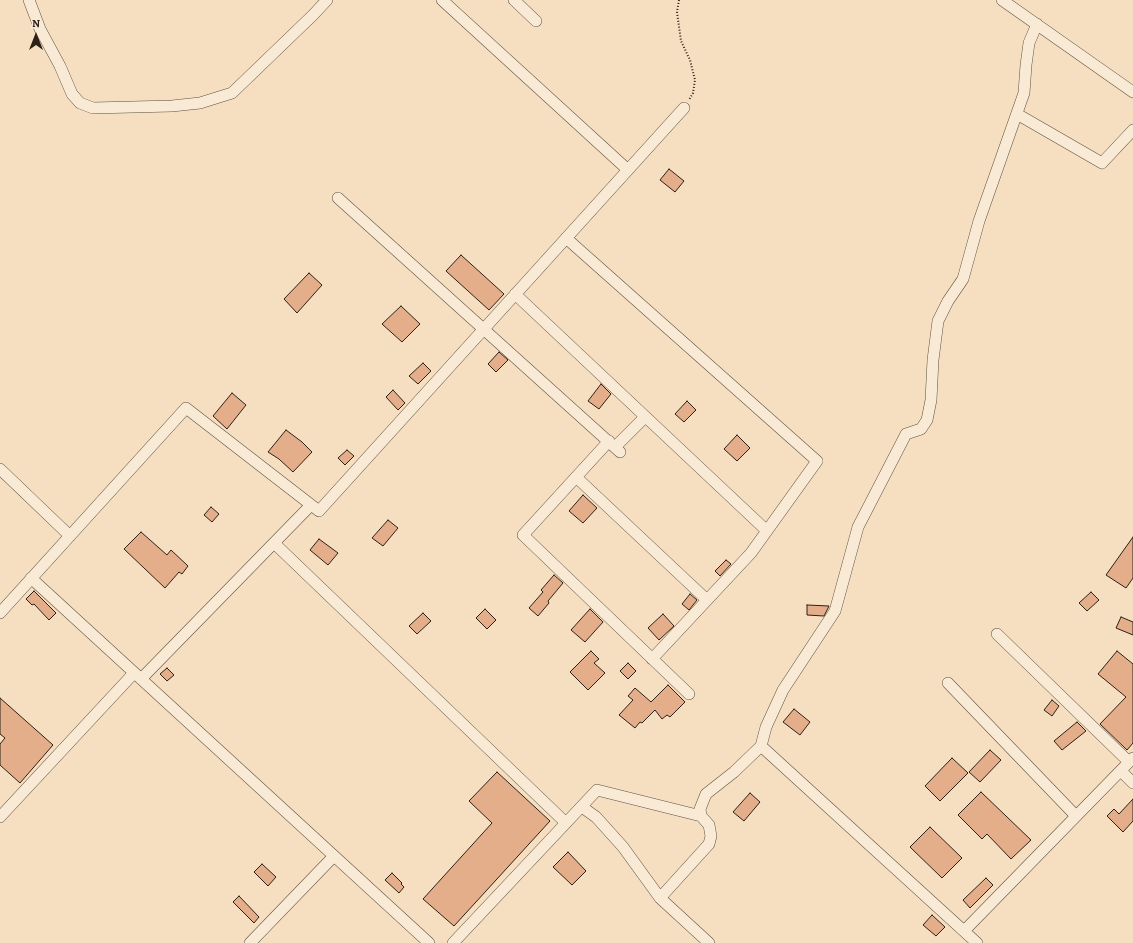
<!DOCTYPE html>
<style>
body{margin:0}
#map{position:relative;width:1133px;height:943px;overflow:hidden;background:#f6dfc0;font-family:Alegreya,serif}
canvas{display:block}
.north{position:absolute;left:16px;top:16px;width:40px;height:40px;-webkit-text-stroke:3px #f9ead6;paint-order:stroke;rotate:0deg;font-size:11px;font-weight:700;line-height:16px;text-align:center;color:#2d2016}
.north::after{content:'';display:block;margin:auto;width:14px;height:18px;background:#2d2016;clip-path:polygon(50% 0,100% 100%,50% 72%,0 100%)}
</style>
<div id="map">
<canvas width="1133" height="943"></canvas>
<div class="north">N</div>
</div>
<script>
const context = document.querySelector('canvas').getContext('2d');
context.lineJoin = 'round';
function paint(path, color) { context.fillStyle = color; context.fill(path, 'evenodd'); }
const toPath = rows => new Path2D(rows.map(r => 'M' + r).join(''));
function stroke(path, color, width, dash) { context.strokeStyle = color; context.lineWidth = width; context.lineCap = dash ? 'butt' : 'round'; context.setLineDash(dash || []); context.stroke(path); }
const building = toPath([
 [669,169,684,181,675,192,660,180,669,169],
 [461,255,504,294,489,310,446,271,461,255],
 [309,273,322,285,297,313,284,299,309,273],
 [401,306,420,324,402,342,382,324,401,306],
 [499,352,508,360,496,372,488,364,499,352],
 [423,363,431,371,418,384,409,376,423,363],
 [601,384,611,394,599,409,588,401,601,384],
 [393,390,405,403,398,410,386,397,393,390],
 [232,393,246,405,227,429,213,416,232,393],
 [687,401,696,410,684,422,675,414,687,401],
 [286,430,302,442,312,452,293,472,279,459,268,452,286,430],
 [737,435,750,448,737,461,724,449,737,435],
 [347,450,354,456,345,465,338,458,347,450],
 [583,495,597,508,583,523,569,511,583,495],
 [211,507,219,514,212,522,204,515,211,507],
 [388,520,398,528,383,546,372,538,388,520],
 [141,532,167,555,171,550,188,566,182,574,179,572,165,588,124,549,141,532],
 [1133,537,1133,578,1126,588,1106,575,1133,537],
 [319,539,338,553,328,565,310,550,319,539],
 [726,560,731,564,720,576,715,571,726,560],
 [554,575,563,583,548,601,549,603,538,616,529,608,543,592,541,590,554,575],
 [34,591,56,613,49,620,34,604,32,605,26,599,34,591],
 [1091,592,1099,600,1087,611,1079,603,1091,592],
 [690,594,697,600,689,610,682,604,690,594],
 [807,605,829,606,824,616,807,615,807,605],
 [485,609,496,620,487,629,476,618,485,609],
 [590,609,603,622,585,642,571,630,590,609],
 [423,613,431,621,417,634,409,626,423,613],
 [663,614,674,626,659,640,648,628,663,614],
 [1121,617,1133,622,1133,635,1116,628,1121,617],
 [591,651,599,659,594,663,605,673,588,690,570,672,591,651],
 [1117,651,1133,664,1133,743,1127,750,1100,724,1126,697,1098,674,1117,651],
 [628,663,636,671,628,679,620,671,628,663],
 [167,668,174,675,167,681,160,674,167,668],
 [668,685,685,702,670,717,667,715,662,719,655,710,642,723,640,722,635,728,619,715,633,700,628,696,635,688,651,702,668,685],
 [0,698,53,745,20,783,0,765,0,744,5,738,0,734,0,698],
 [1052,700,1059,706,1052,716,1044,710,1052,700],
 [794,709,810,722,800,735,783,722,794,709],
 [1077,722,1086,731,1062,750,1054,741,1077,722],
 [990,750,1001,760,980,782,969,772,990,750],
 [952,758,968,773,940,801,925,786,952,758],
 [497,772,550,821,454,926,423,899,492,823,469,801,497,772],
 [981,792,1031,840,1011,859,987,834,982,839,958,815,981,792],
 [750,793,760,802,744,821,733,812,750,793],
 [1133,799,1133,821,1123,832,1107,816,1114,809,1119,814,1133,799],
 [930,827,962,858,942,878,910,847,930,827],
 [568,852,586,871,572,885,553,867,568,852],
 [262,864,276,877,268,886,254,872,262,864],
 [392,873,402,883,401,884,404,887,399,893,385,880,392,873],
 [986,878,993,885,970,908,963,900,986,878],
 [239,896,259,917,254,923,233,902,239,896],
 [932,915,945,927,936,936,923,925,932,915]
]);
paint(building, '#e4ae8b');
stroke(building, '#2d2016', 1);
const street = toPath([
 [29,0,40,29,60,66,72,94,80,103,93,108,172,106,200,103,232,93,313,15,327,0],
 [442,0,628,170],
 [514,0,536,21],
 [1002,0,1133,92],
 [1017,114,1102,163,1133,130],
 [338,198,620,452],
 [566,238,817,461,751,553,652,659],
 [515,294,767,531],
 [609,441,523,535,689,694],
 [615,447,645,417],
 [0,469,70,536],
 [576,477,707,600],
 [274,543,566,823],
 [31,578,429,943],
 [0,613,186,408,319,511,684,108],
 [997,634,1129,762],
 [141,679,311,505],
 [948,683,1076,816],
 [761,746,977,943],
 [1121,771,1133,783],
 [582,807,596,817,623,847,660,898,709,943],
 [0,817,134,673],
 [660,898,709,844,711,836,709,825,701,816,700,809,706,794,734,772,761,746,766,727,783,690,835,611,858,527,906,434,921,429,927,420,931,400,933,360,938,321,948,301,963,279,979,221,1024,93,1026,65,1029,43,1037,24],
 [964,931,1133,758],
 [250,943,334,856],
 [453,943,597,790,701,816]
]);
stroke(street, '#5f5040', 12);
stroke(toPath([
 [679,0,677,12,681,41,690,60,695,80,693,93,689,100]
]), '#2d2016', 2, [1, 2]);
stroke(street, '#f9ead6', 11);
</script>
